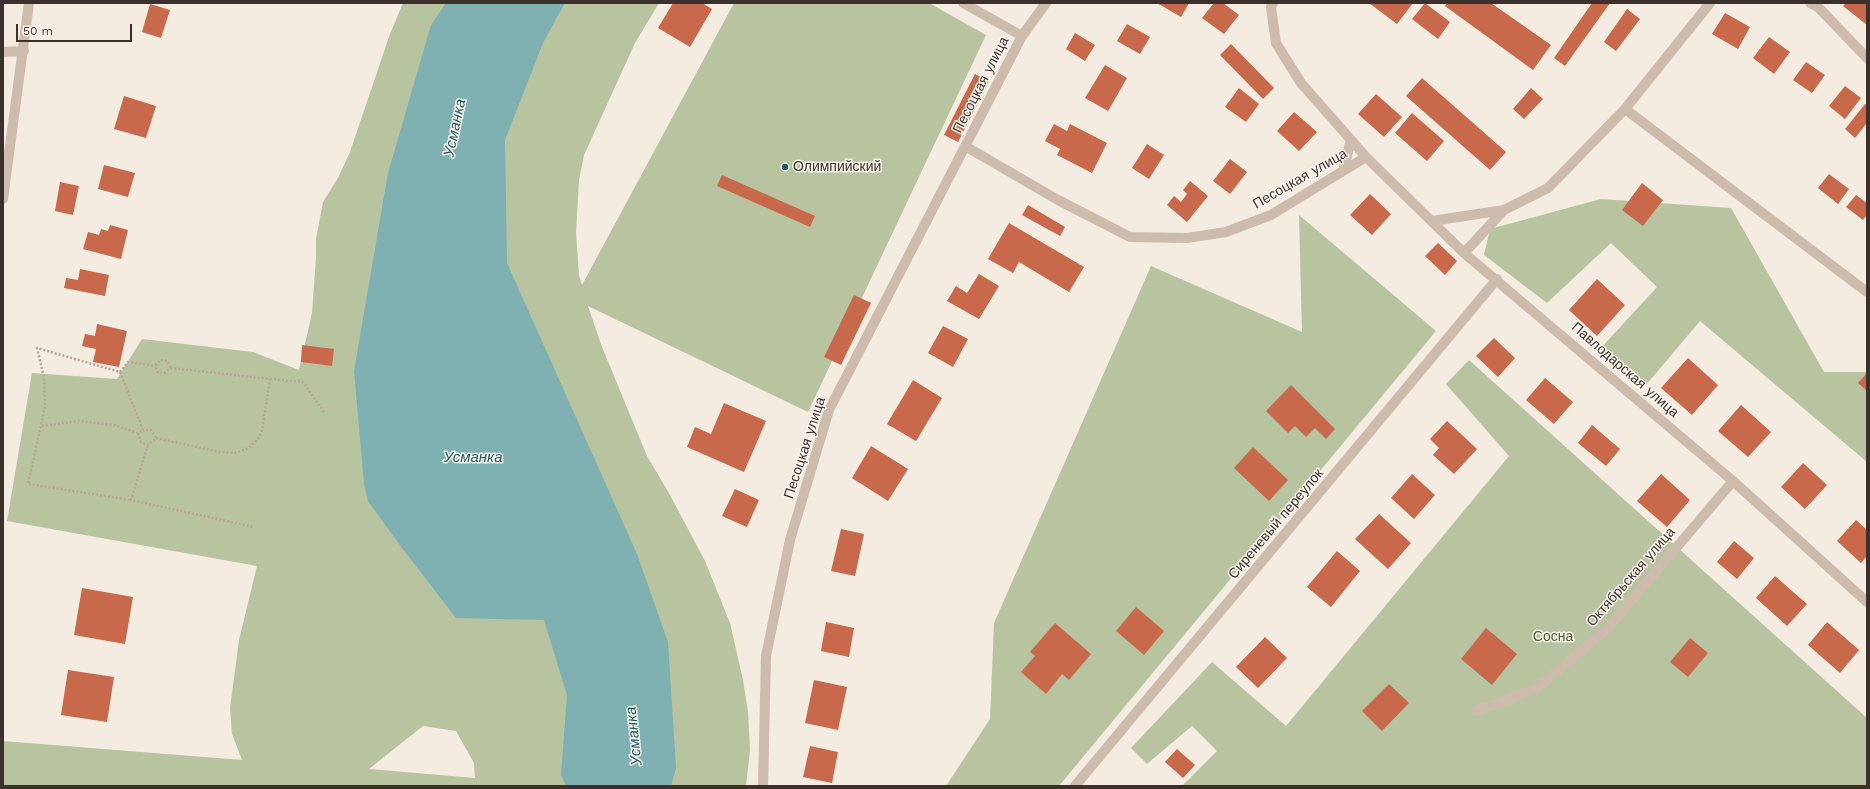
<!DOCTYPE html>
<meta charset="utf-8">
<style>
body{margin:0}
#map{position:relative;width:1870px;height:789px;overflow:hidden;background:#f4ebe1;font-family:"Work Sans",sans-serif}
canvas{display:block}
.frame{position:absolute;inset:0;border:4px solid #3b302b;pointer-events:none}
.scale{position:absolute;left:16px;top:24px;width:116px;height:18px;box-sizing:border-box;border:2px solid #3b302b;border-top:0;padding-left:5px;font-size:12px;line-height:14px;white-space:nowrap;color:#3b302b;-webkit-text-stroke:3px #fbf5ee;paint-order:stroke}
</style>
<div id="map">
<canvas width="1870" height="789"></canvas>
<div class="frame"></div>
<div class="scale">50 m</div>
</div>
<script>
const context = document.querySelector('canvas').getContext('2d');
context.lineJoin = 'round';
function paint(path, color) { context.fillStyle = color; context.fill(path, 'evenodd'); }
const toPath = rows => new Path2D(rows.map(r => 'M' + r).join(''));
function stroke(path, color, width, dash) { context.strokeStyle = color; context.lineWidth = width; context.lineCap = dash ? 'butt' : 'round'; context.setLineDash(dash || []); context.stroke(path); }
function drawText(font, color, halo, rows, align = 'center') {
  context.font = font + ' "Work Sans",sans-serif'; context.lineWidth = 3; context.setLineDash([]); context.textBaseline = 'middle'; context.strokeStyle = halo; context.fillStyle = color; for (const [text, x, y, turn = 0] of rows) {
    context.save(); context.translate(x, y); context.rotate((+turn || 0) * Math.PI / 180); context.textAlign = isNaN(turn) ? turn : align; if (halo) context.strokeText(text, 0, 0); context.fillText(text, 0, 0); context.restore();
  }
}
paint(toPath([
 [403,3,659,3,635,43,584,155,579,180,576,233,579,275,582,285,734,3,929,3,986,35,808,412,588,306,602,347,647,456,670,495,705,561,730,623,743,680,748,712,750,750,746,786,3,786,3,741,242,760,232,734,230,708,239,640,257,566,7,521,32,373,117,379,142,339,253,352,299,370,312,313,316,258,316,239,323,202,338,178,350,152,390,34],
 [423,726,456,731,474,763,475,778,369,769],
 [1601,199,1731,208,1824,372,1867,372,1867,462,1700,321,1646,385,1600,349,1657,287,1611,243,1547,303,1484,255,1490,229],
 [1299,215,1436,331,1059,786,946,786,990,719,994,623,1151,266,1302,332],
 [1469,360,1867,718,1867,786,1182,786,1217,751,1192,726,1147,764,1131,748,1212,662,1286,726,1509,456,1446,384]
]), '#b8c4a0');
paint(toPath([
 [446,3,565,3,543,43,505,140,507,263,637,554,668,642,676,768,671,786,566,786,561,775,567,695,544,620,456,618,402,548,368,501,364,484,354,371,388,173,431,25]
]), '#7fb0b2');
paint(toPath([
 [673,3,702,3,712,9,690,47,658,28],
 [1157,3,1189,3,1181,17],
 [1214,3,1223,3,1239,15,1224,34,1202,18],
 [1369,3,1413,3,1397,24],
 [1425,3,1450,22,1438,39,1412,19],
 [1447,3,1491,3,1551,45,1533,70,1445,6],
 [1592,3,1610,3,1565,66,1554,58],
 [1846,3,1867,3,1867,25,1843,6],
 [150,4,170,10,161,38,142,32],
 [1627,9,1640,19,1616,51,1604,42],
 [1725,13,1750,27,1738,49,1712,34],
 [1127,24,1150,37,1140,54,1117,41],
 [1075,33,1095,45,1085,61,1066,49],
 [1769,37,1790,52,1774,74,1753,58],
 [1231,44,1274,88,1263,99,1220,55],
 [1806,62,1825,75,1812,93,1793,80],
 [1105,65,1127,78,1108,111,1085,98],
 [975,74,989,81,958,142,944,135],
 [1422,78,1506,152,1490,170,1406,96],
 [1845,86,1861,98,1845,119,1829,106],
 [1239,88,1259,104,1246,122,1225,107],
 [1531,88,1543,99,1524,119,1513,109],
 [1376,94,1402,117,1384,137,1358,114],
 [124,96,156,106,146,138,114,129],
 [1865,104,1867,105,1867,123,1855,138,1845,129],
 [1294,112,1317,132,1299,151,1277,131],
 [1412,113,1444,141,1427,161,1395,133],
 [1054,124,1067,131,1070,124,1107,143,1092,173,1057,155,1060,149,1045,141],
 [1147,144,1164,155,1149,179,1132,168],
 [1230,159,1247,172,1230,194,1213,181],
 [104,165,135,173,128,197,98,189],
 [1829,174,1849,189,1838,204,1818,188],
 [722,175,815,216,810,227,717,186],
 [1190,181,1208,196,1187,222,1167,205,1174,196,1181,202,1187,194,1183,190],
 [60,182,79,186,73,215,55,211],
 [1642,183,1663,200,1643,226,1622,210],
 [1370,194,1391,214,1372,235,1350,215],
 [1856,195,1867,203,1867,215,1863,220,1846,207],
 [1028,205,1065,227,1060,236,1022,215],
 [1009,223,1084,267,1069,292,1019,262,1013,273,988,259],
 [110,225,128,230,121,259,83,249,88,232,99,235,101,229,108,231],
 [1438,243,1457,261,1445,275,1425,256],
 [80,269,109,275,105,296,64,288,66,278,78,280],
 [979,274,999,286,979,319,947,301,956,286,967,293],
 [1597,279,1625,305,1597,336,1569,310],
 [854,295,871,303,841,365,824,357],
 [97,324,127,331,119,367,93,362,96,349,82,346,85,334,95,336],
 [943,326,968,339,953,367,928,353],
 [1494,338,1515,358,1498,377,1476,356],
 [302,345,334,349,332,366,301,362],
 [1688,358,1718,385,1692,415,1661,388],
 [1867,373,1867,391,1858,383],
 [1545,378,1573,402,1554,424,1526,400],
 [913,380,942,398,916,441,887,424],
 [1291,385,1335,429,1326,439,1315,428,1306,437,1295,426,1288,433,1266,411],
 [724,403,766,421,744,472,687,447,695,427,711,434],
 [1741,405,1771,432,1748,457,1718,431],
 [1447,421,1477,449,1454,474,1433,455,1439,448,1430,439],
 [1592,425,1620,449,1606,466,1578,443],
 [871,446,908,469,888,501,852,478],
 [1253,447,1288,480,1269,501,1234,468],
 [1803,463,1827,485,1805,509,1781,487],
 [1412,474,1435,495,1414,519,1391,498],
 [1661,474,1690,500,1667,527,1637,501],
 [735,489,759,500,747,527,722,516],
 [1379,514,1411,543,1388,569,1355,539],
 [1856,520,1867,530,1867,556,1861,563,1837,541],
 [841,529,864,534,855,576,831,571],
 [1734,541,1754,558,1737,579,1717,562],
 [1337,551,1360,571,1331,607,1307,587],
 [1775,576,1807,604,1787,626,1756,598],
 [82,588,133,597,125,644,74,635],
 [1136,607,1164,631,1144,655,1116,631],
 [826,622,854,628,849,657,821,651],
 [1827,622,1859,650,1840,673,1808,645],
 [1055,623,1091,654,1069,680,1062,674,1046,694,1021,672,1035,656,1030,652],
 [1486,628,1517,654,1492,685,1461,659],
 [1265,637,1287,658,1258,688,1236,667],
 [1690,638,1708,653,1688,677,1670,662],
 [68,670,114,677,107,722,61,715],
 [814,680,847,687,838,730,805,723],
 [1389,684,1409,703,1382,731,1362,711],
 [810,746,838,752,832,783,803,777],
 [1177,749,1195,765,1183,778,1165,762]
]), '#c8694b');
stroke(toPath([
 [120,372,128,362,155,366],
 [270,379,303,382,324,412],
 [42,426,79,421,114,425,138,433,143,430,120,372,37,348,44,378,45,407,28,484,131,500],
 [138,433,141,442,148,445,156,438,151,430,143,430],
 [156,438,220,452,235,453,249,448,258,439,262,430,270,379,171,368,164,373,158,373,155,366,160,360,167,361,171,368],
 [148,445,131,500,254,527]
]), '#b9a596', 2.5, [2, 2]);
stroke(toPath([
 [963,3,1022,36],
 [1273,3,1271,7,1276,43,1301,83,1366,157,1464,253,1733,481,1867,602],
 [1810,3,1819,8,1867,58],
 [3,52,24,51],
 [1625,109,1867,292],
 [965,146,1058,200,1130,237,1187,238,1226,232,1271,215,1366,157],
 [1343,171,1351,140],
 [3,199,29,3],
 [1432,221,1504,210,1548,188,1625,109,1710,3],
 [1464,253,1504,210],
 [1476,711,1536,689,1608,628,1733,481],
 [763,786,766,656,790,540,829,410,1022,36,1046,3],
 [1075,786,1497,279]
]), '#cdbbac', 10);
for (const [x, y, r, color] of [
 [785,167,4,"#1f5a5e"]
]) { const dot = new Path2D(); dot.arc(x, y, r, 0, 2 * Math.PI); context.fillStyle = color; context.fill(dot); stroke(dot, '#fbf5ee', 1.5); }
drawText('14px', '#3b302b', '#fbf5ee', [
 ["Песоцкая улица",981,85,-63],
 ["Песоцкая улица",1300,179,-30],
 ["Павлодарская улица",1625,370,41],
 ["Песоцкая улица",805,448,-72],
 ["Сиреневый переулок",1276,524,-50],
 ["Октябрьская улица",1631,577,-49]
]);
drawText('14px', '#3b302b', '#fbf5ee', [
 ["Олимпийский",793,167]
], 'left');
drawText('14px', '#4a5a2e', '#fbf5ee', [
 ["Сосна",1553,637]
]);
drawText('italic 15px', '#1f5a5e', '#fbf5ee', [
 ["Усманка",455,128,-78],
 ["Усманка",473,458],
 ["Усманка",634,736,-96]
]);
</script>
